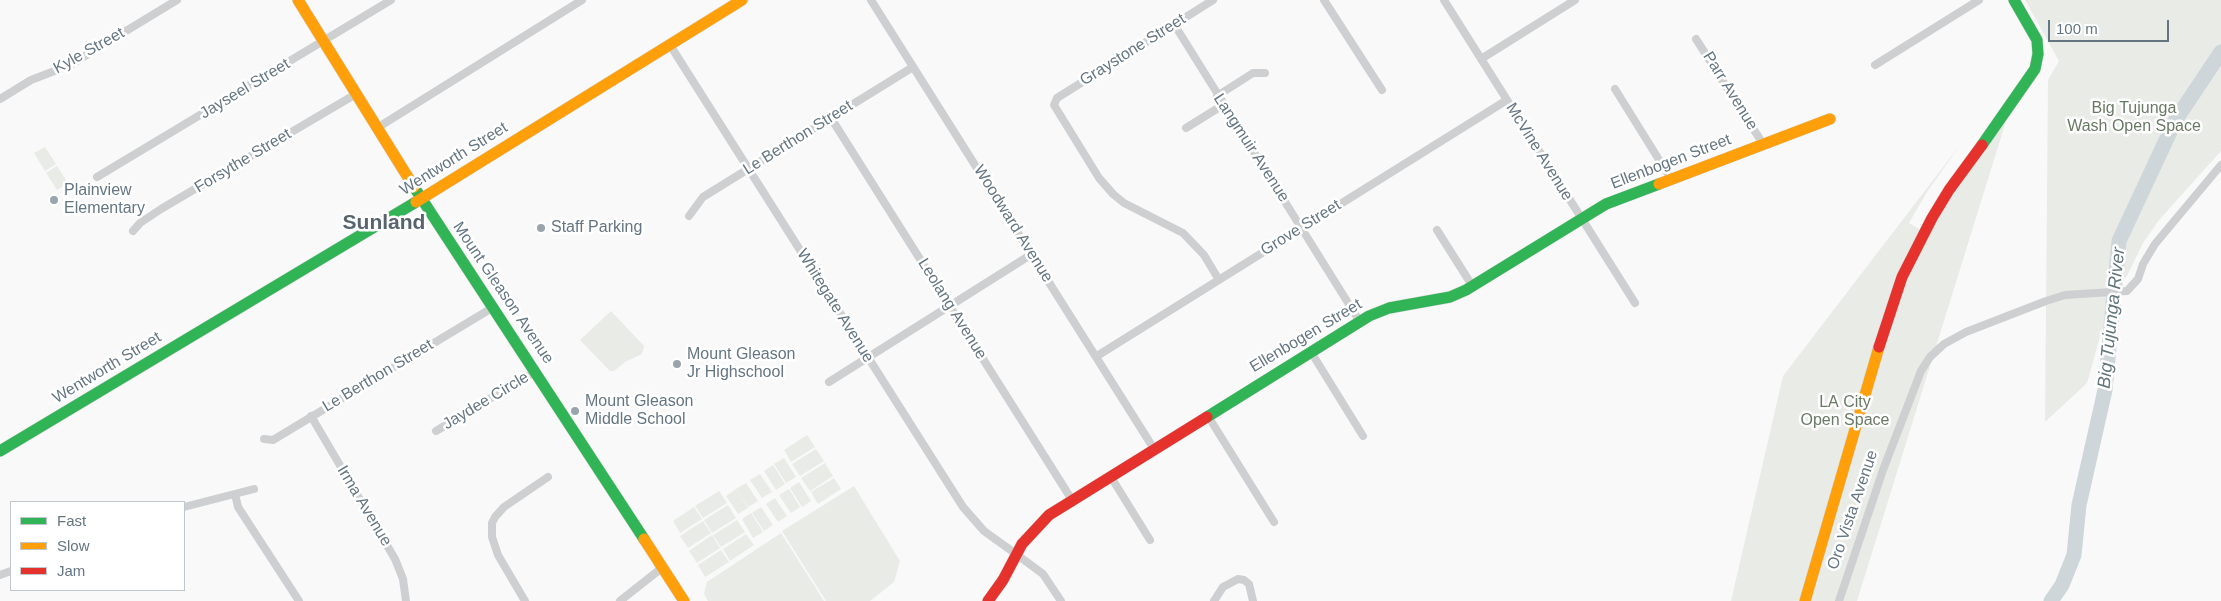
<!DOCTYPE html>
<style>
body{margin:0}
#map{position:relative;width:2221px;height:601px;overflow:hidden;background:#f9f9f9;font-family:Helvetica,sans-serif}
canvas{display:block}
.legend{position:absolute;left:10px;top:501px;width:175px;height:90px;box-sizing:border-box;background:#fff;border:1px solid #c1c8cd;margin:0;padding:6px 9px;list-style:none;font-size:15px;color:#657683}
.legend li{display:flex;align-items:center;gap:10px;height:25px}
.legend b{width:25px;border:1px solid #c1c8cd}
.scale{position:absolute;left:2048px;top:20px;width:121px;height:22px;box-sizing:border-box;border:2px solid #657683;border-top:0;padding-left:6px;font-size:15px;line-height:18px;white-space:nowrap;color:#657683;-webkit-text-stroke:4px #fff;paint-order:stroke}
</style>
<div id="map">
<canvas width="2221" height="601"></canvas>
<ul class="legend">
<li><b style="height:6px;background:#30b455"></b>Fast</li>
<li><b style="height:6px;background:#ff9f0a"></b>Slow</li>
<li><b style="height:6px;background:#e5322d"></b>Jam</li>
</ul>
<div class="scale">100 m</div>
</div>
<script>
const context = document.querySelector('canvas').getContext('2d');
context.lineJoin = 'round';
function paint(path, color) { context.fillStyle = color; context.fill(path, 'evenodd'); }
const toPath = rows => new Path2D(rows.map(r => 'M' + r).join(''));
function stroke(path, color, width, dash) { context.strokeStyle = color; context.lineWidth = width; context.lineCap = dash ? 'butt' : 'round'; context.setLineDash(dash || []); context.stroke(path); }
function drawText(font, color, halo, rows, align = 'center') {
  context.font = font + ' Helvetica,sans-serif'; context.lineWidth = 5; context.setLineDash([]); context.textBaseline = 'middle'; context.strokeStyle = halo; context.fillStyle = color; for (const [text, x, y, turn = 0] of rows) {
    context.save(); context.translate(x, y); context.rotate((+turn || 0) * Math.PI / 180); context.textAlign = isNaN(turn) ? turn : align; if (halo) context.strokeText(text, 0, 0); context.fillText(text, 0, 0); context.restore();
  }
}
paint(toPath([
 [2025,0,2221,0,2221,151,2159,220,2143,243,2127,276,2116,286,2109,288,2111,298,2087,383,2045,422,2048,80,2059,61],
 [2011,105,1857,601,1731,601,1783,376,1960,145,1927,192,1909,223,1922,231],
 [45,147,56,164,45,171,34,153],
 [57,166,68,183,57,190,46,173],
 [611,311,644,346,642,354,625,362,614,371,610,371,580,340],
 [807,435,815,447,791,462,784,450],
 [816,449,824,461,800,476,792,464],
 [784,458,796,477,786,483,774,464],
 [825,463,833,476,810,491,801,478],
 [773,465,785,484,776,490,764,471],
 [760,474,772,492,762,498,750,480],
 [834,478,841,489,818,504,811,492],
 [799,482,811,501,802,507,790,488],
 [746,483,758,501,748,507,736,489],
 [854,486,900,561,894,582,870,601,826,601,782,531],
 [736,489,748,508,738,514,726,496],
 [789,489,800,507,791,513,779,495],
 [719,491,727,503,703,518,695,506],
 [775,498,787,516,778,522,766,504],
 [728,505,736,518,712,533,704,520],
 [694,507,702,519,680,533,673,521],
 [761,507,773,525,764,531,752,513],
 [751,513,763,532,753,538,742,519],
 [737,520,745,532,721,547,713,535],
 [703,521,711,533,688,548,680,536],
 [781,533,824,601,708,601,704,594,707,582],
 [746,534,754,545,730,561,723,549],
 [712,535,720,548,697,563,689,551],
 [721,550,729,562,705,577,698,565]
]), '#e8ebe6');
stroke(toPath([
 [2051,601,2062,585,2074,555,2079,505,2105,390,2119,241,2175,121,2221,52]
]), '#ced6d9', 15);
const fast = toPath([
 [1982,145,2035,69,2038,54,2037,40,2014,0],
 [414,187,644,539],
 [1207,417,1369,316,1389,308,1450,297,1466,290,1606,204,1659,184],
 [0,451,416,202]
]);
const slow = toPath([
 [298,0,414,187],
 [1659,184,1830,119],
 [416,202,742,0],
 [644,539,684,601],
 [1805,601,1879,347]
]);
const jam = toPath([
 [1879,347,1902,277,1932,218,1949,190,1982,145],
 [988,601,1003,580,1022,544,1049,515,1207,417]
]);
stroke(fast, '#d5d6d7', 12);
stroke(slow, '#d5d6d7', 12);
stroke(jam, '#d5d6d7', 12);
stroke(toPath([
 [871,0,1154,449],
 [1213,0,1057,98,1054,105,1099,178,1113,194,1124,203,1183,233,1204,255,1219,280],
 [1324,0,1382,90],
 [1444,0,1635,303],
 [1174,24,1360,322],
 [1696,39,1763,144],
 [670,45,963,507,984,531,1016,554],
 [1481,59,1575,0],
 [1875,65,1979,0],
 [1615,89,1671,179],
 [1217,96,1253,73,1265,73],
 [0,99,31,80,70,65,177,0],
 [831,118,1072,500],
 [377,128,582,0],
 [1186,128,1223,105],
 [97,177,391,0],
 [689,216,703,197,913,67],
 [1437,230,1473,287],
 [133,231,140,223,161,209,356,94],
 [1311,352,1363,436],
 [1097,356,1507,100],
 [829,382,1032,254],
 [311,416,395,559,403,579,406,601],
 [1208,416,1274,522],
 [436,431,536,371],
 [264,439,273,440,492,308],
 [1111,477,1150,540],
 [235,494,238,507,299,601],
 [184,507,254,489],
 [1016,554,1043,574,1061,601],
 [0,575,11,571],
 [525,601,498,555,492,537,492,523,495,517,504,507,548,477],
 [620,601,663,567],
 [1214,601,1223,587,1238,579,1244,580,1249,584,1253,601],
 [1839,601,1883,470,1921,371,1930,357,1944,344,1966,332,2046,301,2065,295,2127,291,2138,279,2143,264,2155,244,2221,165]
]), '#cecfd0', 8);
stroke(fast, '#30b455', 11);
stroke(slow, '#ff9f0a', 11);
stroke(jam, '#e5322d', 11);
for (const [x, y, r, color] of [
 [54,200,5,"#99a4ac"],
 [541,228,5,"#99a4ac"],
 [677,364,5,"#99a4ac"],
 [575,411,5,"#99a4ac"]
]) { const dot = new Path2D(); dot.arc(x, y, r, 0, 2 * Math.PI); context.fillStyle = color; context.fill(dot); stroke(dot, '#fff', 2); }
drawText('16px', '#657683', '#fff', [
 ["Graystone Street",1133,50,-32],
 ["Kyle Street",89,51,-29],
 ["Jayseel Street",245,89,-31],
 ["Parr Avenue",1730,91,58],
 ["Le Berthon Street",798,138,-32],
 ["Langmuir Avenue",1251,148,57],
 ["McVine Avenue",1539,152,58],
 ["Wentworth Street",454,159,-32],
 ["Forsythe Street",243,161,-31],
 ["Ellenbogen Street",1671,162,-21],
 ["Woodward Avenue",1013,224,58],
 ["Grove Street",1301,228,-32],
 ["Mount Gleason Avenue",503,293,56],
 ["Whitegate Avenue",835,306,58],
 ["Leolang Avenue",952,309,58],
 ["Ellenbogen Street",1306,336,-31],
 ["Wentworth Street",107,368,-31],
 ["Le Berthon Street",378,376,-31],
 ["Jaydee Circle",486,401,-31],
 ["Irma Avenue",364,506,59],
 ["Oro Vista Avenue",1853,510,-71]
]);
drawText('16px', '#687a64', '#fff', [
 ["Big Tujunga",2134,109],
 ["Wash Open Space",2134,127],
 ["LA City",1845,403],
 ["Open Space",1845,421]
]);
drawText('16px', '#657683', '#fff', [
 ["Plainview",64,191],
 ["Elementary",64,209],
 ["Staff Parking",551,228],
 ["Mount Gleason",687,355],
 ["Jr Highschool",687,373],
 ["Mount Gleason",585,402],
 ["Middle School",585,420]
], 'left');
drawText('italic 18px', '#60757c', '#fff', [
 ["Big Tujunga River",2112,318,-84]
]);
drawText('bold 21px', '#57646e', '#fff', [
 ["Sunland",384,223]
]);
</script>
